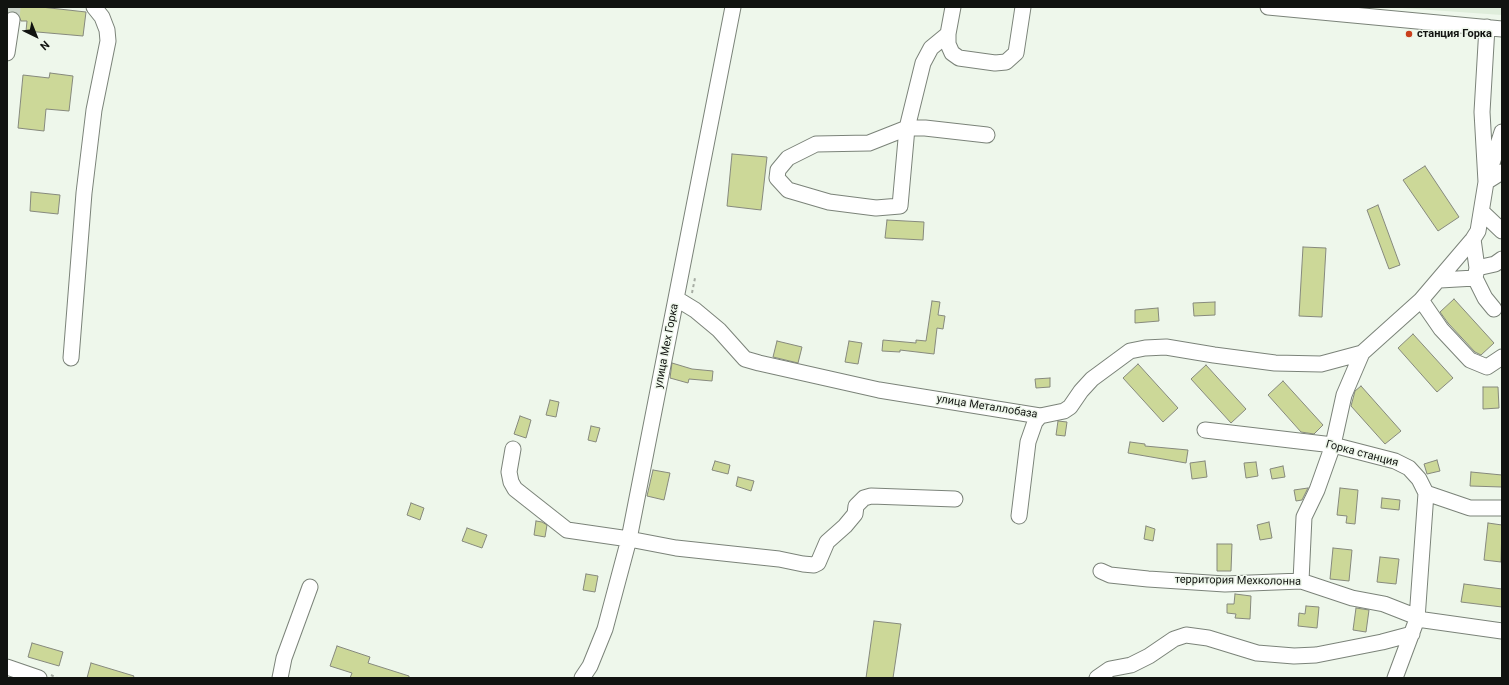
<!DOCTYPE html>
<meta charset="utf-8">
<style>
body{margin:0}
#map{position:relative;width:1509px;height:685px;overflow:hidden;background:#eef7eb;font-family:Roboto,sans-serif}
canvas{display:block}
.frame{position:absolute;inset:0;border:8px solid #111310;pointer-events:none}
.north{position:absolute;left:16px;top:16px;width:40px;height:40px;-webkit-text-stroke:3px #eef7eb;paint-order:stroke;rotate:137deg;font-size:11px;font-weight:700;line-height:16px;text-align:center;color:#111310}
.north::after{content:'';display:block;margin:auto;width:14px;height:18px;background:#111310;clip-path:polygon(50% 0,100% 100%,50% 72%,0 100%)}
</style>
<div id="map">
<canvas width="1509" height="685"></canvas>
<div class="frame"></div>
<div class="north">N</div>
</div>
<script>
const context = document.querySelector('canvas').getContext('2d');
context.lineJoin = 'round';
function paint(path, color) { context.fillStyle = color; context.fill(path, 'evenodd'); }
const toPath = rows => new Path2D(rows.map(r => 'M' + r).join(''));
function stroke(path, color, width, dash) { context.strokeStyle = color; context.lineWidth = width; context.lineCap = dash ? 'butt' : 'round'; context.setLineDash(dash || []); context.stroke(path); }
function drawText(font, color, halo, rows, align = 'center') {
  context.font = font + ' Roboto,sans-serif'; context.lineWidth = 3; context.setLineDash([]); context.textBaseline = 'middle'; context.strokeStyle = halo; context.fillStyle = color; for (const [text, x, y, turn = 0] of rows) {
    context.save(); context.translate(x, y); context.rotate((+turn || 0) * Math.PI / 180); context.textAlign = isNaN(turn) ? turn : align; if (halo) context.strokeText(text, 0, 0); context.fillText(text, 0, 0); context.restore();
  }
}
paint(toPath([
 [1388,7,1502,7,1502,15]
]), '#dfeddb');
const building = toPath([
 [7,7,41,7,86,12,83,36,26,31,27,21,21,21,18,13,14,11,7,13,7,7],
 [50,73,73,76,69,111,46,109,44,131,18,128,23,75,49,78,50,73],
 [732,154,767,157,761,210,727,206,732,154],
 [1425,166,1459,217,1438,231,1403,180,1425,166],
 [31,192,60,195,58,214,30,211,31,192],
 [1378,205,1400,265,1389,269,1367,210,1378,205],
 [887,220,924,222,923,240,885,238,887,220],
 [1303,247,1326,248,1322,317,1299,316,1303,247],
 [1454,299,1494,343,1481,355,1475,352,1448,323,1440,312,1454,299],
 [932,301,940,302,938,315,945,316,943,329,937,328,934,354,900,350,900,352,882,351,883,340,916,343,916,340,926,341,932,301],
 [1215,302,1215,315,1194,316,1193,303,1215,302],
 [1158,308,1159,321,1135,323,1135,310,1158,308],
 [1413,334,1453,378,1437,392,1398,348,1413,334],
 [777,341,802,347,798,363,773,357,777,341],
 [849,341,862,343,858,364,845,362,849,341],
 [672,363,692,369,713,371,712,381,689,379,688,383,670,378,672,363],
 [1138,364,1178,408,1163,422,1123,378,1138,364],
 [1206,365,1246,409,1231,423,1191,379,1206,365],
 [1050,378,1050,387,1036,388,1035,379,1050,378],
 [1283,381,1323,425,1314,434,1301,432,1268,395,1283,381],
 [1361,386,1401,431,1385,444,1351,406,1355,391,1361,386],
 [1483,387,1498,387,1499,408,1483,409,1483,387],
 [550,400,559,402,556,417,546,415,550,400],
 [520,416,531,420,526,438,514,434,520,416],
 [1058,421,1067,422,1065,436,1056,435,1058,421],
 [591,426,600,428,596,442,588,440,591,426],
 [1130,442,1145,444,1145,446,1188,450,1186,463,1128,453,1130,442],
 [1437,460,1440,471,1427,474,1424,464,1437,460],
 [715,461,730,465,728,474,712,470,715,461],
 [1205,461,1207,477,1192,479,1190,463,1205,461],
 [1256,462,1258,476,1246,478,1244,463,1256,462],
 [1283,466,1285,477,1272,479,1270,469,1283,466],
 [653,470,670,473,664,500,647,496,653,470],
 [1471,472,1502,475,1502,487,1470,486,1471,472],
 [738,477,754,481,751,491,736,486,738,477],
 [1308,488,1302,500,1296,501,1294,490,1308,488],
 [1340,488,1358,490,1355,524,1346,523,1347,516,1337,515,1340,488],
 [1382,498,1400,500,1399,510,1381,508,1382,498],
 [411,503,424,508,420,520,407,515,411,503],
 [536,521,542,522,547,525,545,537,534,535,536,521],
 [1269,522,1272,538,1260,540,1257,525,1269,522],
 [1488,523,1502,525,1501,562,1484,560,1488,523],
 [1146,526,1155,529,1153,541,1144,539,1146,526],
 [467,528,487,535,482,548,462,541,467,528],
 [1217,544,1232,544,1231,571,1217,571,1217,544],
 [1333,548,1352,550,1349,581,1330,579,1333,548],
 [1380,557,1399,559,1396,584,1377,582,1380,557],
 [586,574,598,576,595,592,583,590,586,574],
 [1464,584,1502,589,1502,607,1461,602,1464,584],
 [1235,594,1251,596,1250,619,1235,618,1236,614,1227,613,1227,604,1234,604,1235,594],
 [1306,606,1319,607,1317,628,1298,626,1299,613,1305,614,1306,606],
 [1356,608,1369,610,1366,632,1353,630,1356,608],
 [874,621,901,624,893,678,866,678,874,621],
 [32,643,63,652,59,666,28,657,32,643],
 [337,646,370,657,368,663,409,676,409,678,350,678,352,673,330,666,337,646],
 [91,663,134,676,133,678,87,678,91,663]
]);
paint(building, '#ccd898');
stroke(building, '#86897d', 1);
stroke(toPath([
 [12,20,13,7]
]), '#cdd5ca', 15, [15, 8]);
const minor = toPath([
 [953,7,948,34,948,44,952,53,959,58,995,63,1006,62,1016,53,1023,7],
 [1268,7,1502,29],
 [1487,27,1482,112,1486,182,1502,172],
 [948,34,931,48,923,63,907,128,900,206,876,208,829,202,788,190,777,178,778,170,788,158,816,144,869,143,907,128,925,128,987,135],
 [7,53,12,20],
 [1482,212,1502,231],
 [1473,239,1477,268,1475,278,1485,298,1494,309],
 [1477,268,1495,264,1502,259],
 [1440,280,1475,278],
 [677,299,695,310,719,330,745,359,759,363,879,390,1040,416,1064,411,1070,407,1081,391,1092,379,1130,351,1145,348,1166,347,1214,355,1275,363,1321,364,1362,353,1421,300,1473,239,1478,231,1486,182,1502,132],
 [1421,300,1441,329,1470,360,1487,367,1502,357],
 [71,358,84,193,94,110,108,41,107,30,102,17,94,7],
 [1205,430,1333,445,1395,461,1409,468,1419,479,1426,493,1417,619],
 [513,449,509,472,511,482,515,489,567,530,629,539,676,548,779,559,803,564,814,565,818,563,827,542,845,526,855,514,856,506,864,498,871,496,955,499],
 [1426,493,1470,508,1502,508],
 [1019,516,1028,442,1035,422,1040,416],
 [1101,571,1110,575,1148,579,1225,584,1301,581,1352,598,1384,604,1412,615,1417,619],
 [1301,581,1304,517,1317,490,1333,445,1344,395,1362,353],
 [7,667,39,678],
 [280,678,284,658,310,587],
 [582,678,590,666,605,629,629,539,733,7],
 [1097,678,1110,669,1131,665,1149,656,1174,639,1186,635,1208,638,1257,653,1294,656,1316,655,1382,642,1412,634],
 [1395,678,1417,619,1502,631]
]);
stroke(minor, '#7b8379', 17);
stroke(toPath([
 [692,293,695,278],
 [51,675,57,678]
]), '#a6aca3', 2, [3, 3]);
stroke(minor, '#fff', 15);
for (const [x, y, r, color] of [
 [1409,34,4,"#c93f1c"]
]) { const dot = new Path2D(); dot.arc(x, y, r, 0, 2 * Math.PI); context.fillStyle = color; context.fill(dot); stroke(dot, '#eef7eb', 1.5); }
drawText('bold 11px', '#111310', '#eef7eb', [
 ["станция Горка",1417,34]
], 'left');
drawText('11px', '#111310', '#eef7eb', [
 ["улица Мех Горка",667,346,-79],
 ["улица Металлобаза",987,407,9],
 ["Горка станция",1362,454,15],
 ["территория Мехколонна",1238,581,1]
]);
</script>
